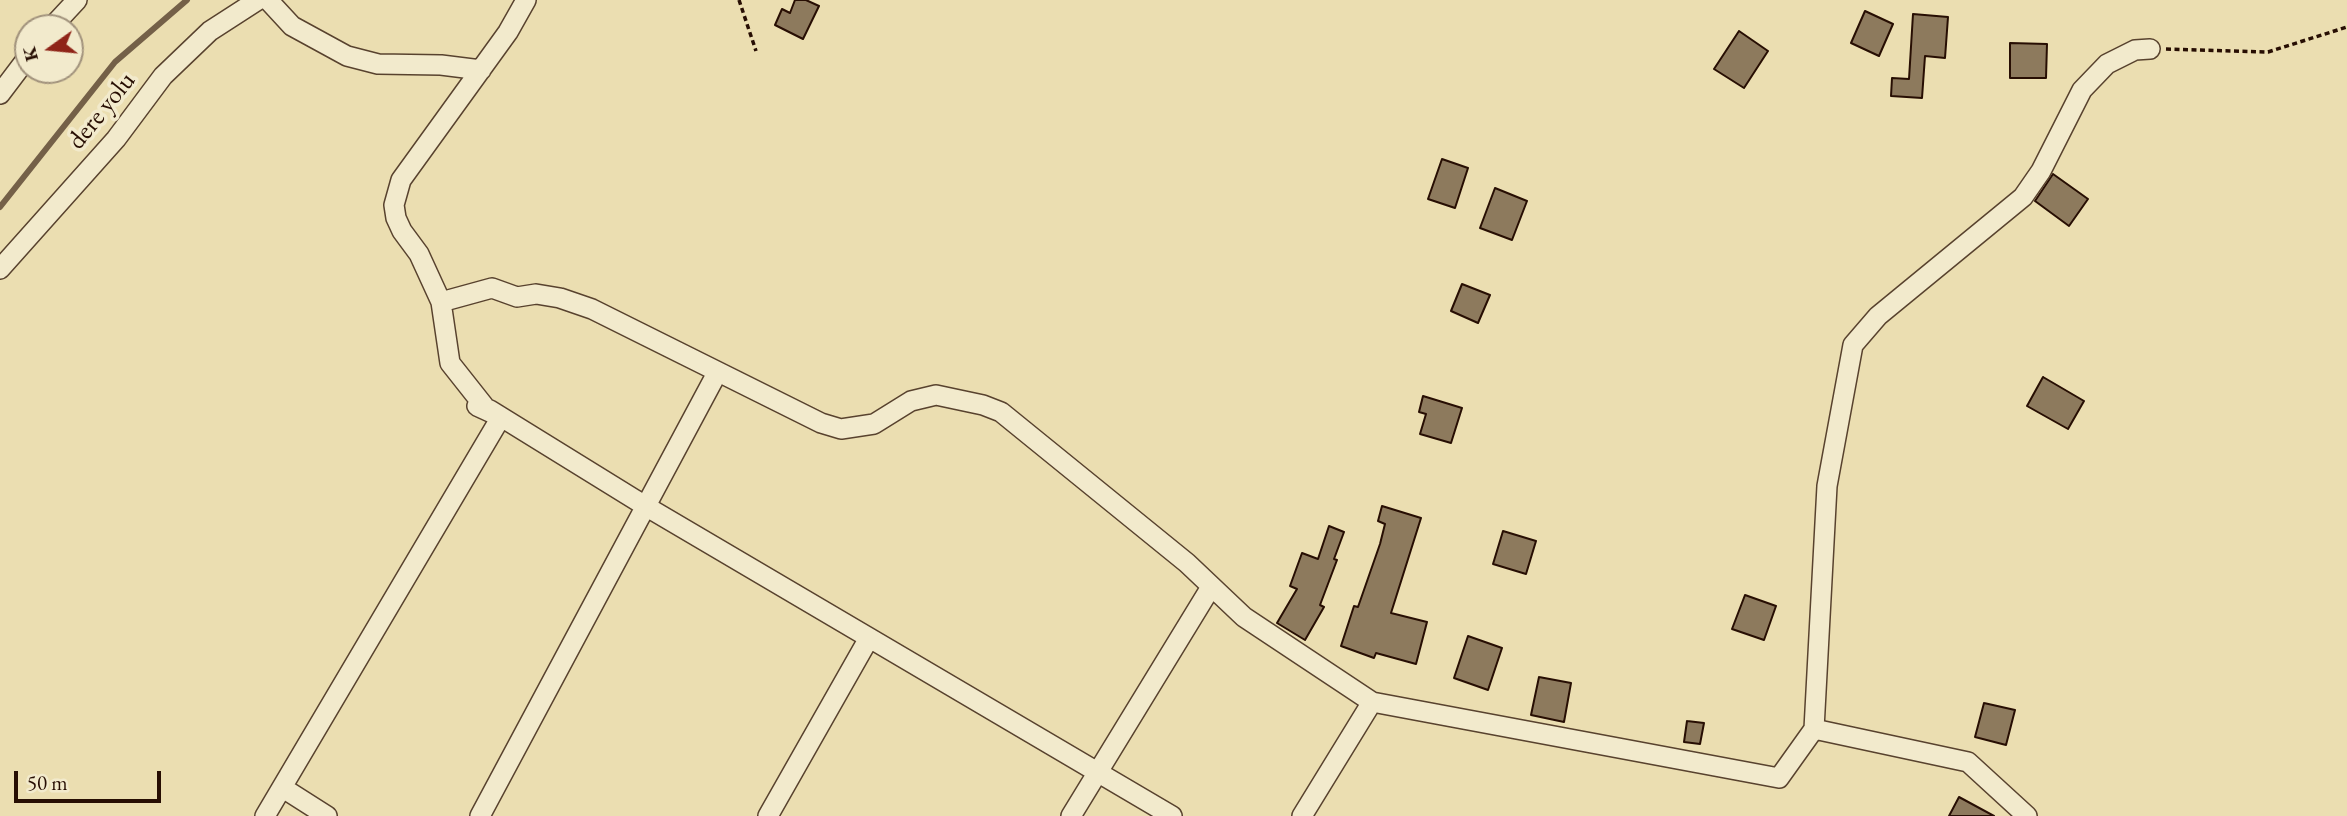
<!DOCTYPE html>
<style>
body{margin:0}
#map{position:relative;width:2347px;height:816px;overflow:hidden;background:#ebdeb1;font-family:"EB Garamond",serif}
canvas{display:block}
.north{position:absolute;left:14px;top:14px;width:70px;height:70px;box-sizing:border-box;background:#f2eacc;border:2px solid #a1927c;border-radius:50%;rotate:255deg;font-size:19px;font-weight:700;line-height:28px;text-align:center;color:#270e03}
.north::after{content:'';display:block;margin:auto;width:24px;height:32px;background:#8f2418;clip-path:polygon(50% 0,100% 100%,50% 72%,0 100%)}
.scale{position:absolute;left:14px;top:771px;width:147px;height:32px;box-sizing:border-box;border:4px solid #270e03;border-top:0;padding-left:9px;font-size:21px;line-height:24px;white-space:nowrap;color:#270e03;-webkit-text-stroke:5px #f2eacc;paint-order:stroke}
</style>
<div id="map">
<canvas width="2347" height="816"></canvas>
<div class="north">K</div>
<div class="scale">50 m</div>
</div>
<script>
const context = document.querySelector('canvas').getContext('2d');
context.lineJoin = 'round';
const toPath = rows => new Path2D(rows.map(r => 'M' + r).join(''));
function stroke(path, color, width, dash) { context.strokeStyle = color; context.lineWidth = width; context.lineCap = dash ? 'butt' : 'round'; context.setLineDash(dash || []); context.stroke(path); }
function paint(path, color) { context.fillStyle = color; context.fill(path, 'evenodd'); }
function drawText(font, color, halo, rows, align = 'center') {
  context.font = font + ' "EB Garamond",serif'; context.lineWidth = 7; context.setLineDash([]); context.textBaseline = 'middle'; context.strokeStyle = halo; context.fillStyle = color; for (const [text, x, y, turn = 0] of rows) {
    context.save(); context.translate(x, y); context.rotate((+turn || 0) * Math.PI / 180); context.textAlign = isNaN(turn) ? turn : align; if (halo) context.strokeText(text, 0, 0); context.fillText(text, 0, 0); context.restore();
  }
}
stroke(toPath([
 [0,207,115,62,187,0]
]), '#746048', 6);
const building = toPath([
 [795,0,806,0,819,6,803,39,775,25,782,9,790,13,795,0],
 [1865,11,1893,24,1879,56,1851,43,1865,11],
 [1913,14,1948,17,1945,58,1925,56,1922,98,1891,96,1892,78,1909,79,1913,14],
 [1739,31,1768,51,1744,88,1714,69,1739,31],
 [2010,43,2047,44,2046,78,2010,78,2010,43],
 [1442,159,1468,168,1455,208,1428,199,1442,159],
 [2053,174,2088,199,2069,226,2035,201,2053,174],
 [1495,188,1527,201,1512,240,1480,228,1495,188],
 [1462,284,1490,295,1478,323,1451,311,1462,284],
 [2043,377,2084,401,2068,429,2027,406,2043,377],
 [1423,396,1462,408,1451,443,1420,434,1426,414,1419,412,1423,396],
 [1382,506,1421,518,1391,613,1427,622,1416,664,1376,653,1374,658,1341,646,1354,606,1358,607,1380,544,1385,524,1378,521,1382,506],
 [1329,526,1344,532,1334,559,1337,560,1320,605,1324,607,1305,640,1277,623,1297,589,1290,586,1302,553,1318,559,1329,526],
 [1503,531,1536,541,1526,574,1493,564,1503,531],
 [1745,595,1776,606,1764,640,1732,629,1745,595],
 [1468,636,1502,648,1488,690,1454,678,1468,636],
 [1539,677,1571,683,1564,722,1531,715,1539,677],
 [1984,703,2015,710,2006,745,1975,737,1984,703],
 [1687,721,1704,723,1700,744,1684,742,1687,721],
 [1959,797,1994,816,1949,816,1959,797]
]);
paint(building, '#8d7a5d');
stroke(building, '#270e03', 2);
const street = toPath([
 [268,0,292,26,347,56,378,64,441,65,481,70],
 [51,28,77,0],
 [0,94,28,57],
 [0,269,116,139,163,76,210,31,258,0],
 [441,302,419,254,402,231,396,218,394,205,401,180,508,32,526,0],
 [490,410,647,507,1172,816],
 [1814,729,1968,762,2027,816],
 [283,788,327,816],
 [265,816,501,417,477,406,484,406,450,363,441,302,492,288,517,297,536,294,560,298,592,309,821,423,841,429,874,424,911,401,936,395,983,405,1001,412,1187,563,1244,617,1372,702,1779,778,1814,729,1827,486,1853,345,1878,316,2023,197,2041,171,2082,90,2107,64,2135,50,2150,49],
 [480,816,717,373],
 [768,816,869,638],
 [1071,816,1211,587],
 [1302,816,1372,702]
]);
stroke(street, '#58422e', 22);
stroke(toPath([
 [739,0,756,51],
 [2166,49,2268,52,2347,27]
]), '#270e03', 3.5, [5, 3.5]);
stroke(street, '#f2eacc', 19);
drawText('26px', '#270e03', '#f2eacc', [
 ["dere yolu",102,111,-51]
]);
</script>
